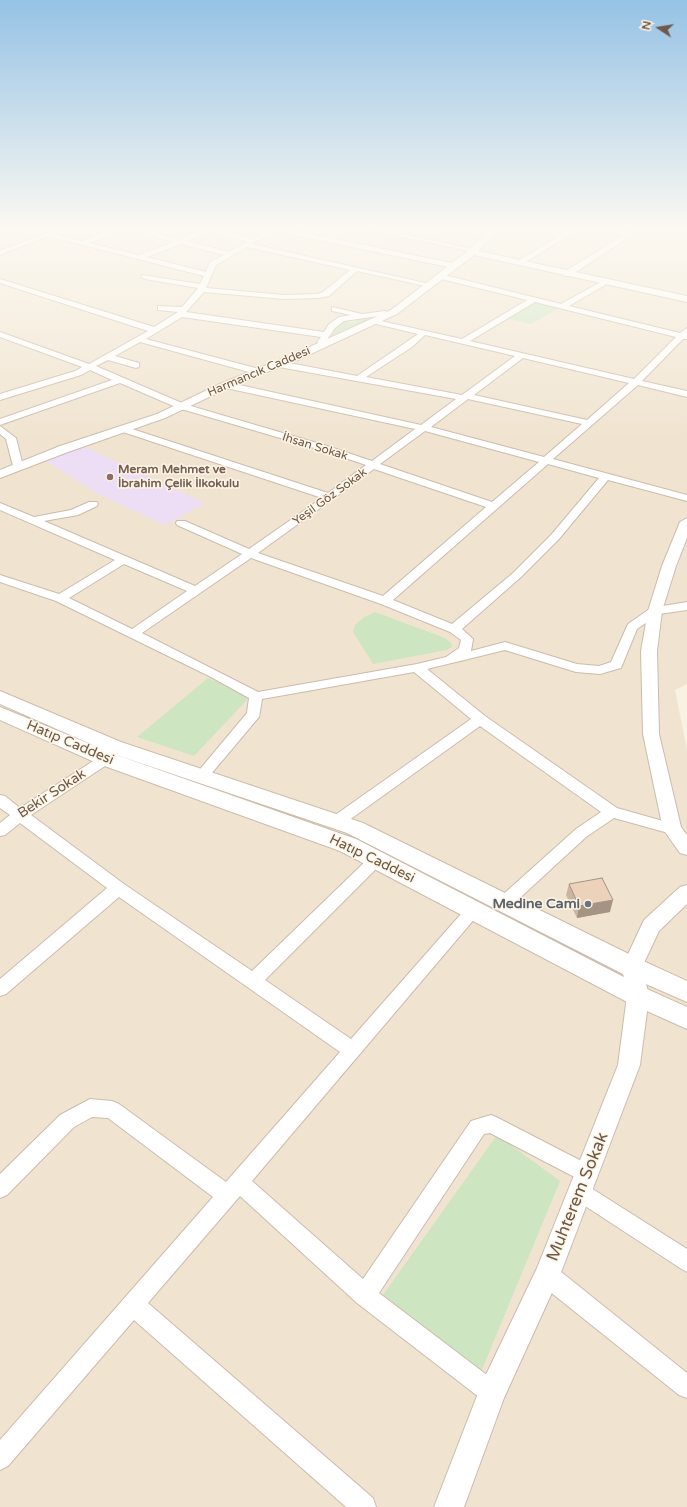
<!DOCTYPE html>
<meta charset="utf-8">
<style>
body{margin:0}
#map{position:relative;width:687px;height:1507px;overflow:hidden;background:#f9f1e1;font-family:"Varela Round",sans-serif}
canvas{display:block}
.north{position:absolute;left:639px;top:8px;width:40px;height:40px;-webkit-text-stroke:3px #fdf6e6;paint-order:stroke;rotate:282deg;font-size:11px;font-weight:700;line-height:16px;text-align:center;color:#6e594a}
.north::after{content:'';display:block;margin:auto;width:14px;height:18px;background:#6e594a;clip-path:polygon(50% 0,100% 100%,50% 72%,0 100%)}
</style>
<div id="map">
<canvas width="687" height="1507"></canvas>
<div class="north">N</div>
</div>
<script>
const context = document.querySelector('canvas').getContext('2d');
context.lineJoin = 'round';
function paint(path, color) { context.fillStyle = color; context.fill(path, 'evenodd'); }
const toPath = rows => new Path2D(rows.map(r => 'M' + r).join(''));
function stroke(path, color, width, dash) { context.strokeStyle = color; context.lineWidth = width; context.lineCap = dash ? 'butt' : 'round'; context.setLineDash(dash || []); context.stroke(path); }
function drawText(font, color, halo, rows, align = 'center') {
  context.font = font + ' "Varela Round",sans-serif'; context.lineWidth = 3; context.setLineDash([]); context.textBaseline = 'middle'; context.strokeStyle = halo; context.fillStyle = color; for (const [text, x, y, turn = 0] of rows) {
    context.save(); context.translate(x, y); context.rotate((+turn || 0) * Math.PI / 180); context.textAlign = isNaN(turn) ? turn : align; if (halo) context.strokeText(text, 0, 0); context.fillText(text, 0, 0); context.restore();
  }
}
paint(toPath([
 [0,229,687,229,687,684,675,690,687,750,687,1507,0,1507]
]), '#f0e4d0');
paint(toPath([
 [82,446,205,503,165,525,98,494,43,459]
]), '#eedef5');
paint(toPath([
 [532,302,559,308,531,324,506,318],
 [369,318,369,319,328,337,338,324,345,321,349,323,356,322,354,319],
 [375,612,445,638,451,643,452,647,447,650,373,664,353,632,355,625,363,618],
 [208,678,248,696,246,701,194,756,137,737],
 [497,1135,560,1181,481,1372,383,1295]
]), '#cee5c1');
const minor = toPath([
 [56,229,59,231,55,234,82,241,114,229,124,229,89,243,139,255,173,242,128,229,139,229,179,239,205,229,220,229,252,239,268,229,287,229,456,264,457,266,453,268,275,231,252,244,434,285,430,287,357,271,329,296,318,298,284,299,204,292,186,312,324,332,329,324,339,317,351,315,332,311,332,307,362,314,385,311,389,313,385,315,344,321,335,328,324,344,321,344,317,342,321,337,182,317,146,339,263,370,264,372,260,375,140,342,115,356,139,363,139,367,136,368,108,360,96,366,184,404,327,446,372,461,415,429,226,388,222,385,226,382,421,425,456,399,279,367,275,364,279,361,357,376,418,334,372,323,372,319,462,339,527,300,437,278,437,274,440,274,561,304,604,280,607,280,607,284,569,306,680,333,687,328,687,339,683,339,642,381,687,391,687,397,638,385,553,459,687,495,687,501,608,480,559,539,521,577,462,629,473,639,471,651,505,642,577,664,599,666,611,662,628,624,651,608,687,602,687,610,659,614,637,629,621,668,600,674,576,672,505,650,427,669,485,716,617,808,677,825,680,829,677,833,672,834,614,818,586,837,510,907,504,909,498,907,496,903,498,899,576,829,601,812,480,726,341,826,336,827,331,826,329,822,331,818,471,719,414,672,262,699,259,717,206,780,201,782,196,780,194,777,196,774,247,713,249,698,211,677,56,601,0,582,0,575,59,594,115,560,0,510,0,503,34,517,71,510,89,502,97,502,98,504,97,506,78,515,44,521,195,586,242,554,177,525,176,523,177,521,185,521,249,549,322,498,120,431,120,427,126,427,328,493,366,465,321,450,178,408,120,383,0,425,0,419,112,380,90,370,81,375,0,400,0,394,75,371,82,367,0,337,0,332,89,364,148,331,0,283,0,279,154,327,178,312,158,310,158,306,182,307,198,288,145,279,141,277,142,275,200,284,204,276,48,236,0,255,0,251,56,229],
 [212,231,247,242,229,252,187,241,212,231],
 [181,244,224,255,210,262,206,272,147,257,181,244],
 [247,247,350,270,323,292,318,294,284,295,206,288,216,265,247,247],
 [535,302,676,337,634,379,470,341,535,302],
 [425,335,515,356,462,395,366,377,412,347,425,335],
 [523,358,629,383,587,420,474,395,523,358],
 [468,399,582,424,544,457,431,427,468,399],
 [425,431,539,462,492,502,380,464,425,431],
 [548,464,599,478,551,535,513,573,452,624,393,600,548,464],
 [374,469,486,507,383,596,258,553,374,469],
 [251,558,381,604,450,632,461,640,459,648,446,657,417,664,258,692,142,633,251,558],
 [124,564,187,591,132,629,69,598,124,564],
 [364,229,378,229,477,250,474,252,364,229],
 [571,229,579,229,521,265,514,263,571,229],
 [602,229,629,232,633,229,641,229,570,276,564,276,564,272,624,235,602,229],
 [0,426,16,438,23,466,22,468,14,468,13,466,6,439,0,434,0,426],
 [106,754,111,756,113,759,111,762,31,815,124,884,252,971,372,855,377,853,382,855,385,859,382,863,265,980,351,1039,468,906,474,904,480,906,482,910,252,1181,363,1279,471,1121,491,1115,498,1118,593,1167,596,1174,593,1181,586,1183,490,1133,484,1134,379,1293,500,1385,503,1393,500,1401,492,1404,484,1401,357,1303,240,1196,148,1303,373,1498,376,1507,346,1507,134,1320,8,1466,0,1470,0,1440,213,1197,108,1118,92,1117,74,1127,7,1195,0,1198,0,1174,60,1115,90,1099,112,1101,119,1104,226,1182,340,1052,119,897,6,994,0,996,0,979,107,888,20,823,5,835,0,836,0,823,10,815,0,808,0,795,5,796,20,808,101,756,106,754],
 [580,1181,687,1249,687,1272,680,1268,573,1198,570,1191,573,1184,580,1181],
 [547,1264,555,1267,687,1373,687,1398,679,1395,539,1283,536,1275,539,1267,547,1264]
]);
const tertiary = toPath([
 [467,229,499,229,478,251,687,296,687,302,474,255,397,314,302,358,230,387,165,418,68,452,0,478,0,470,60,446,157,414,222,383,294,354,391,310,469,250,484,234,467,229],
 [687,518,687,538,676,566,662,611,657,651,659,734,681,827,687,835,687,855,680,853,663,829,643,734,641,651,648,611,662,566,680,522,687,518],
 [687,885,687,904,659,931,642,967,649,996,640,1065,560,1275,504,1398,464,1507,434,1507,482,1383,537,1268,618,1065,627,996,622,967,644,920,680,887,687,885]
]);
const secondary = toPath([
 [0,691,121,742,363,823,641,960,687,981,687,1002,623,974,347,833,108,752,356,839,647,989,687,1007,687,1029,629,1003,340,851,99,764,0,720,0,707,102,749,0,704,0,691]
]);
stroke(minor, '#cbbcac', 2);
stroke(tertiary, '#cbbcac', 2);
stroke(secondary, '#cebcaa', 2);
paint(minor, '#fff');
paint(tertiary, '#fff');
paint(secondary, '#fff');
paint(toPath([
 [569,884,610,912,577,918,566,895]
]), '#cbb5a1');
paint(toPath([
 [613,900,610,912,577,918,579,906]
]), '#a59383');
const building = toPath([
 [602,878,613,900,579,906,569,884,602,878]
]);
paint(building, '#ecd2bb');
stroke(building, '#a59383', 1);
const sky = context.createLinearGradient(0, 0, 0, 440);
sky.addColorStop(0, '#95c2e5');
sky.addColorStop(0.52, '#fcf9f2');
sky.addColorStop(1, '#fcf9f200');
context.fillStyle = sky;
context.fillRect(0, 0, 687, 440);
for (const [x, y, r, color] of [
 [110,477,4,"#8d6e63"],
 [588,904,4,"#6b7280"]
]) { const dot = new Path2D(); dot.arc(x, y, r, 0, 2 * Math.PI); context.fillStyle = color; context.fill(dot); stroke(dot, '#fdf6e6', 1.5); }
drawText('12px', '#6e594a', '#fdf6e6', [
 ["Harmancık Caddesi",259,372,-23],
 ["İhsan Sokak",315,447,17],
 ["Yeşil Göz Sokak",330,497,-36]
]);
drawText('bold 12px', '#785e54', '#fdf6e6', [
 ["Meram Mehmet ve",118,470],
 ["İbrahim Çelik İlkokulu",118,484]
], 'left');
drawText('14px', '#6e594a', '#fdf6e6', [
 ["Hatıp Caddesi",70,743,23],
 ["Bekir Sokak",52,794,-33],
 ["Hatıp Caddesi",372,859,26]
]);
drawText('bold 14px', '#5b616d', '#fdf6e6', [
 ["Medine Cami",580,904]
], 'right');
drawText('17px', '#6e594a', '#fdf6e6', [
 ["Muhterem Sokak",578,1197,-68]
]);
</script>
